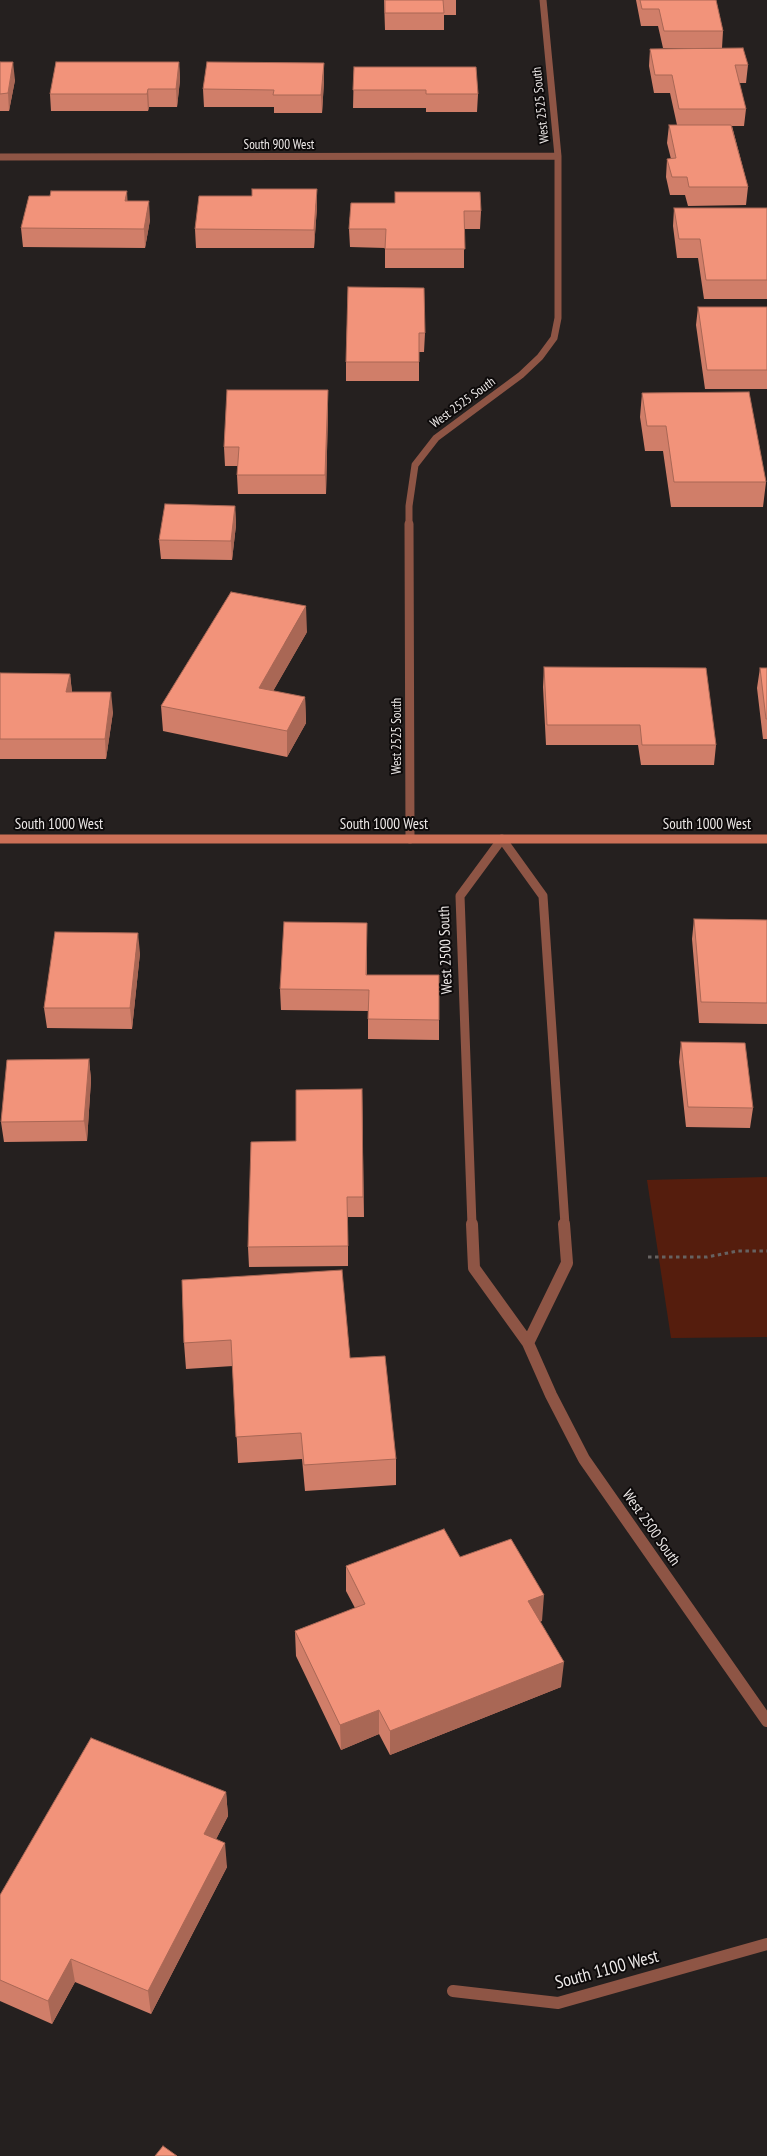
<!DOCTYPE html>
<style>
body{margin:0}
canvas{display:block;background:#25201f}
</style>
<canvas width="767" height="2156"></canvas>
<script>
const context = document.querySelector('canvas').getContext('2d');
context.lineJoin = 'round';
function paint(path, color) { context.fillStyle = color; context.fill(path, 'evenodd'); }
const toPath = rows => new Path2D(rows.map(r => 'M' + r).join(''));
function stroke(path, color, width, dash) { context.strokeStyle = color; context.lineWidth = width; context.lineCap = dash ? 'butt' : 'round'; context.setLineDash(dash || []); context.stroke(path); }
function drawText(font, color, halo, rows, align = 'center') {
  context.font = font + ' "PT Sans Narrow",sans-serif'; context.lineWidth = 4; context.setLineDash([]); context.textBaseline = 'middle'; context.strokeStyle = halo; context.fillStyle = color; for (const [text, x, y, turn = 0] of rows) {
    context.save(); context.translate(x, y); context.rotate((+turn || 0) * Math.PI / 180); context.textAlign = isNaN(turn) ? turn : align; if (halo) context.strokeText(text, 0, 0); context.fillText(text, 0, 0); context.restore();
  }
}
paint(toPath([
 [767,1177,767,1337,671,1338,647,1180]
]), '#551d0d');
stroke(toPath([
 [648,1257,707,1257,738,1251,767,1251]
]), '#676261', 3, [3.5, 3.5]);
stroke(toPath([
 [0,157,558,156],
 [409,525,409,506,415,465,436,438,521,375,540,357,554,338,558,318,558,156,543,0]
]), '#8e5545', 7);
stroke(toPath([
 [409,524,410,839],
 [472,1225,460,896,502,839,543,896,565,1225]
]), '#8e5545', 9);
stroke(toPath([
 [472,1224,474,1268,528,1343],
 [528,1343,551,1395,584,1459,767,1721],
 [528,1343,567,1263,564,1224],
 [453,1991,558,2003,767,1944]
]), '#8e5545', 12);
stroke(toPath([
 [0,839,767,839]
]), '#cc7057', 9);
paint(toPath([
 [384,0,456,0,456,15,444,15,444,30,385,30],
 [636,0,716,0,723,31,722,48,663,48,658,26,641,26],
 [650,49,748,65,746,83,739,83,746,109,744,126,732,126,748,187,746,205,688,206,685,195,670,195,666,177,667,159,671,159,667,143,669,125,677,125,670,93,654,93,649,66],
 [0,62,15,80,9,111,0,111],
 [179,62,180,80,177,107,149,107,148,111,51,111,50,94],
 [354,67,478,94,477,112,426,112,426,108,353,108],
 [324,81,322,113,274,113,274,107,204,107,203,89],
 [127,201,150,220,145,248,23,247,21,228],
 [351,203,481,211,480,229,464,229,464,268,385,268,385,248,350,247,349,229],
 [317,207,314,248,196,248,195,229],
 [674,208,767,208,767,299,704,299,698,258,677,258,673,226],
 [348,287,425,333,424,352,419,352,419,381,346,381,346,362],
 [698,307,767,307,767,389,705,389,696,325],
 [328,390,328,409,326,494,238,494,237,475,238,466,225,466,224,447],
 [642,393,766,482,763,507,671,507,663,451,645,451,640,417],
 [235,506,236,525,232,560,161,559,159,540],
 [307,632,273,691,305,697,306,723,287,757,163,731,161,706],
 [544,667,716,745,714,765,641,765,638,745,546,745,543,687],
 [760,668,767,668,767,739,763,739,757,688],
 [0,673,70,674,72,692,113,712,106,759,0,759],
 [694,919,767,920,767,1024,699,1023,692,939],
 [367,944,367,975,439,1020,439,1040,368,1039,368,1011,281,1010,280,989],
 [140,953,132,1029,47,1028,44,1008],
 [681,1042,753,1108,750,1128,686,1127,679,1062],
 [89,1059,91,1080,87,1141,4,1142,1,1122],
 [362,1089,364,1217,348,1217,348,1266,249,1267,248,1247,296,1141],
 [182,1280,350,1358,396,1459,396,1485,305,1491,302,1459,238,1463,233,1366,186,1369,184,1343],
 [460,1557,542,1621,540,1621,561,1687,390,1755,379,1734,341,1750,296,1656,295,1631,355,1608,346,1591,346,1566],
 [226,1792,228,1816,216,1839,227,1867,151,2014,75,1982,52,2024,0,2001,0,1895]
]), '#d07e69');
paint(toPath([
 [13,62,15,80,9,111,8,93],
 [179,62,180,80,177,107,176,89],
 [324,63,324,81,322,113,321,95],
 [148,89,149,107,148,111,147,94],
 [317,189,317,207,314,248,314,230],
 [127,191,128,209,125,201],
 [149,201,150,220,145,248,144,229],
 [328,390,328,409,326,494,325,475],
 [235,506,236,525,232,560,231,541],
 [306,606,307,632,260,714,259,688],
 [70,674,72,694,66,692],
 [111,692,113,712,106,759,105,739],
 [305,697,306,723,287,757,287,731],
 [367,923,367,944,366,990,366,975],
 [138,933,140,953,132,1029,130,1008],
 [89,1059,91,1080,87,1141,84,1121],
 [544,1595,542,1621,526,1627,528,1601],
 [564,1662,561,1687,390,1755,390,1731],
 [379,1710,379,1734,341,1750,340,1725],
 [226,1792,228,1816,206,1859,204,1834],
 [225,1843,227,1867,151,2014,148,1991],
 [71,1959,75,1982,52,2024,48,2001]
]), '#a96755');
const building = toPath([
 [385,0,443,0,444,13,385,13,385,0],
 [640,0,716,0,723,31,664,31,659,9,642,9,640,0],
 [743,48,748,65,735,65,746,109,679,109,672,75,655,75,650,49,743,48],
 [0,62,13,62,8,93,0,94,0,62],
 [56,62,179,62,176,89,148,89,147,94,50,94,56,62],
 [207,62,324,63,321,95,273,95,274,90,203,89,207,62],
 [354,67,476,67,478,94,426,94,426,90,353,90,354,67],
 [669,125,731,125,748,187,689,187,687,177,672,177,667,159,676,158,669,125],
 [252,189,317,189,314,230,195,229,199,196,252,196,252,189],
 [51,191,127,191,125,201,149,201,144,229,21,228,29,196,50,196,51,191],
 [395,192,480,192,481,211,464,211,465,249,385,249,386,229,349,229,351,203,395,203,395,192],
 [674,208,767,208,767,280,706,280,700,239,679,239,674,208],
 [348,287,424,288,425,333,419,333,419,362,346,362,348,287],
 [698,307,767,307,767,370,707,370,698,307],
 [227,390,328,390,325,475,237,475,239,447,224,447,227,390],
 [749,392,766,482,674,482,666,426,647,426,642,393,749,392],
 [165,504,235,506,231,541,159,540,165,504],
 [231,592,306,606,259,688,305,697,287,731,161,706,231,592],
 [544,667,706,668,716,745,642,745,640,725,547,725,544,667],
 [760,668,767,668,767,719,766,719,760,668],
 [0,673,70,674,66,692,111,692,105,739,0,739,0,673],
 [694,919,767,920,767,1003,701,1002,694,919],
 [284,922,367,923,366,975,439,975,439,1020,368,1019,369,990,280,989,284,922],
 [55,932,138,933,130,1008,44,1008,55,932],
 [681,1042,745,1043,753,1108,688,1107,681,1042],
 [89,1059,84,1121,1,1122,7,1060,89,1059],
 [362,1089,363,1197,347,1197,348,1246,248,1247,251,1142,296,1141,296,1090,362,1089],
 [342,1270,350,1358,385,1356,396,1459,304,1465,301,1433,236,1437,231,1340,184,1343,182,1280,342,1270],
 [444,1529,460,1557,511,1539,544,1595,528,1601,564,1662,390,1731,379,1710,340,1725,295,1631,365,1604,346,1566,444,1529],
 [91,1738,226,1792,204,1834,225,1843,148,1991,71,1959,48,2001,0,1980,0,1895,91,1738],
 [163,2146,177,2156,155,2156,163,2146]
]);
paint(building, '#f2937a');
stroke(building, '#a96755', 1);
drawText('13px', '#ece8e7', '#0d0a0a', [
 ["West 2525 South",541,105,-96],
 ["South 900 West",279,145],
 ["West 2525 South",463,403,-36],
 ["West 2525 South",397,736,-90]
]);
drawText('15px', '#ece8e7', '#0d0a0a', [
 ["South 1000 West",59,825],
 ["South 1000 West",384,825],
 ["South 1000 West",707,825],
 ["West 2500 South",446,950,-92],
 ["West 2500 South",651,1528,55]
]);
drawText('18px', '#ece8e7', '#0d0a0a', [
 ["South 1100 West",607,1970,-15]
]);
</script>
